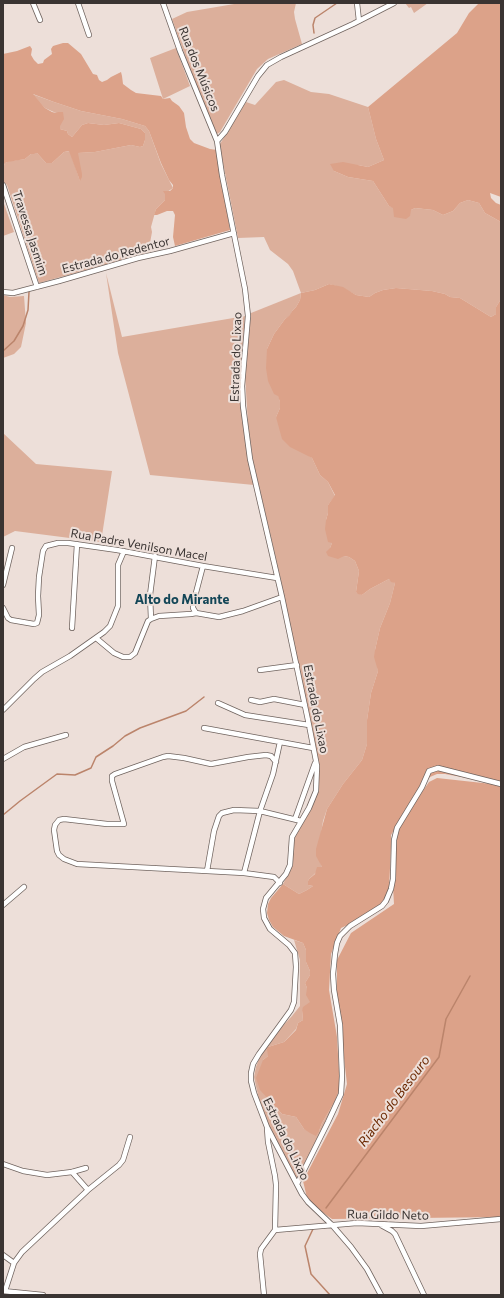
<!DOCTYPE html>
<meta charset="utf-8">
<style>
body{margin:0}
#map{position:relative;width:504px;height:1298px;overflow:hidden;background:#eddfd9;font-family:Commissioner,sans-serif}
canvas{display:block}
.frame{position:absolute;inset:0;border:4px solid #3a3432;pointer-events:none}
</style>
<div id="map">
<canvas width="504" height="1298"></canvas>
<div class="frame"></div>
</div>
<script>
const context = document.querySelector('canvas').getContext('2d');
context.lineJoin = 'round';
function paint(path, color) { context.fillStyle = color; context.fill(path, 'evenodd'); }
const toPath = rows => new Path2D(rows.map(r => 'M' + r).join(''));
function stroke(path, color, width, dash) { context.strokeStyle = color; context.lineWidth = width; context.lineCap = dash ? 'butt' : 'round'; context.setLineDash(dash || []); context.stroke(path); }
function drawText(font, color, halo, rows, align = 'center') {
  context.font = font + ' Commissioner,sans-serif'; context.lineWidth = 4; context.setLineDash([]); context.textBaseline = 'middle'; context.strokeStyle = halo; context.fillStyle = color; for (const [text, x, y, turn = 0] of rows) {
    context.save(); context.translate(x, y); context.rotate((+turn || 0) * Math.PI / 180); context.textAlign = isNaN(turn) ? turn : align; if (halo) context.strokeText(text, 0, 0); context.fillText(text, 0, 0); context.restore();
  }
}
paint(toPath([
 [240,3,296,3,294,12,295,19,302,44,268,59,257,69,220,132,217,134,216,133,193,78,172,19,187,12],
 [405,3,428,3,414,13,411,7,409,8],
 [176,48,190,86,163,99,150,58],
 [284,80,311,92,329,94,368,107,376,139,384,160,368,167,358,165,334,171,348,177,373,181,389,206,411,210,415,208,433,210,443,215,453,211,460,203,468,200,479,203,485,213,501,222,501,299,496,307,496,314,491,317,460,298,450,297,445,294,432,291,396,288,383,290,375,293,369,297,356,295,343,288,329,284,315,290,301,293,300,300,296,307,292,311,291,315,285,319,274,334,267,349,280,402,280,408,276,417,308,455,312,458,320,475,328,482,335,496,328,505,328,513,326,520,332,543,330,548,344,556,349,557,355,561,359,571,356,592,362,595,370,589,389,579,395,583,390,603,380,628,375,650,378,671,371,693,367,720,367,744,362,760,343,784,327,809,323,821,321,833,320,862,322,867,309,879,308,881,308,885,313,886,307,890,299,894,283,884,291,869,293,862,293,847,296,832,317,795,319,782,319,767,280,576,253,461,248,424,245,375,251,313,301,293,293,271,288,264,270,250,264,237,238,238,220,148,220,144,246,102,255,105,276,82],
 [32,94,54,102,81,111,122,119,145,126,149,131,161,164,173,188,167,192,165,194,165,200,156,209,151,227,152,232,150,243,151,252,39,283,7,185,3,181,3,168,5,163,10,161,25,159,31,154,37,153,46,163,52,163,64,152,70,151,80,181,77,153,95,152,131,145,140,147,143,146,145,140,145,133,141,129,119,123,104,125,88,123,82,125,72,137,68,134,67,131,60,129,56,113,45,108],
 [3,201,14,232,3,236],
 [106,273,122,337,245,316,240,376,240,393,248,453,254,485,150,475,118,353],
 [3,295,10,297,24,296,26,323,21,347,14,354,3,358],
 [3,433,36,464,112,471,101,542,15,531,3,537],
 [294,940,303,943,306,950,306,962,310,971,310,975,305,983,307,988,311,1002,302,1010,303,1020,298,1023,296,1029,284,1042,268,1047,268,1056,263,1060,270,1101,282,1114,296,1117,304,1129,319,1131,322,1123,335,1101,302,1172,297,1177,295,1177,276,1142,260,1104,254,1077,256,1067,260,1056,277,1032,292,1016,300,1006,300,960]
]), '#dcaf9b');
paint(toPath([
 [479,3,501,3,501,197,490,193,491,198,496,203,501,205,501,222,485,213,479,203,468,200,460,203,453,211,443,215,433,210,415,208,411,210,410,216,406,219,394,217,393,208,389,206,373,181,348,177,334,171,330,164,343,162,368,167,384,160,376,139,368,107,457,33,469,13],
 [63,43,68,43,81,54,93,74,97,75,99,80,102,82,107,80,111,77,121,72,122,76,123,84,131,90,136,93,161,96,163,99,170,98,172,101,179,106,184,113,186,127,190,139,194,143,210,149,217,150,230,230,175,246,173,237,175,215,173,211,167,211,157,215,154,215,156,209,165,200,165,194,163,191,170,191,173,188,173,185,169,180,161,163,149,131,145,126,122,119,81,111,54,102,33,94,45,108,52,112,56,113,58,112,63,112,64,119,60,126,60,129,67,131,68,134,72,137,82,125,88,123,104,125,119,123,141,129,145,133,145,140,143,146,140,147,131,145,95,152,78,153,82,174,82,177,80,181,69,151,64,152,52,163,46,163,37,153,34,154,31,154,25,159,8,162,5,163,3,168,3,54,17,51,30,46,32,49,31,55,34,60,38,64,43,63,44,60,52,54,51,49,53,46],
 [329,284,343,287,356,295,369,297,375,293,383,290,396,288,432,291,445,294,450,297,460,298,491,317,496,314,496,307,501,299,501,784,445,774,437,774,430,777,423,782,391,835,391,847,389,889,381,906,359,920,341,928,331,954,329,990,337,1037,340,1088,335,1101,322,1123,319,1131,316,1136,310,1133,304,1129,296,1117,282,1114,260,1090,256,1078,263,1060,268,1056,267,1049,268,1047,284,1042,296,1030,298,1023,303,1020,302,1010,303,1007,310,1002,306,995,307,988,305,983,310,975,310,971,306,962,306,950,303,943,284,936,273,927,269,920,267,913,268,904,271,898,283,884,299,894,307,890,313,886,308,885,308,881,309,879,315,874,317,867,322,867,316,856,316,849,327,809,343,784,362,760,367,744,367,720,371,693,378,671,374,657,375,650,380,628,390,603,395,583,391,582,389,579,370,589,362,595,358,594,356,592,359,571,355,561,349,557,344,556,338,559,328,556,326,552,330,548,332,543,328,542,325,529,326,520,328,513,328,505,335,495,328,482,320,475,312,458,290,447,282,439,276,417,280,408,280,402,278,396,274,394,268,381,266,368,267,349,274,334,285,319,290,315,292,311,296,307,300,300,301,293,315,290],
 [437,778,501,785,501,1217,332,1219,308,1202,303,1181,338,1114,347,1084,337,998,337,960,351,933,394,904,392,869,396,829,429,782]
]), '#dca289');
stroke(toPath([
 [314,33,313,25,315,18,337,3],
 [3,351,14,341,23,326,28,310,29,292],
 [3,815,20,801,57,774,75,775,91,768,96,757,113,746,125,736,140,728,186,711,204,697],
 [326,1208,439,1057,446,1019,470,976],
 [313,1229,305,1246,311,1274,330,1295]
]), '#bb846b', 1.5);
const minor = toPath([
 [33,3,40,20],
 [78,3,89,35],
 [163,3,180,51,217,141,222,175,245,289,248,316,242,386,243,406,250,459,282,597,309,725,317,766,316,791,309,808,292,837,290,865,286,874,266,898,263,909,264,918,270,929,289,945,295,953,296,967,294,1002,291,1010,259,1054,253,1064,251,1073,251,1081,254,1093,267,1127,302,1194,308,1202,332,1225,351,1247,367,1269,381,1295],
 [357,3,359,21],
 [217,141,225,132,258,76,267,65,281,57,353,24,394,3],
 [3,185,37,287],
 [3,292,13,293,59,281,138,258,170,251,234,233],
 [203,566,193,604,193,608,196,613,219,617,243,611,282,597],
 [3,585,12,548],
 [3,608,8,618,11,620,34,624,37,623,39,615,38,596,39,577,43,551,46,546,58,543,68,543,117,550,203,566,277,578],
 [151,619,150,595,155,556],
 [72,628,77,544],
 [96,638,114,653,123,657,130,657,135,653,148,621,151,619,159,616,191,614,196,613],
 [260,670,297,665],
 [251,700,260,702,274,699,305,705],
 [218,703,245,715,309,725],
 [3,710,34,679,42,672,70,656,104,632,110,626,118,606,118,565,124,551],
 [204,728,313,748],
 [3,759,24,747,66,735],
 [276,762,271,756,266,755,248,757,211,764,184,758,168,756,163,757,115,774,112,776,112,781,124,824,107,824,64,819,59,820,55,825,54,830,57,851,59,855,64,859,77,864,244,873,260,811,273,774,280,742],
 [295,819,315,763],
 [207,871,214,831,219,816,222,813,234,810,260,811,301,821],
 [244,873,274,877,280,883],
 [3,905,24,887],
 [3,1164,23,1171,47,1175,72,1172,86,1168],
 [72,1172,88,1190],
 [297,1184,328,1122,341,1094,342,1076,340,1025,334,990,333,974,335,954,337,943,340,936,350,926,382,906,386,901,391,889,393,879,394,840,397,828,422,787,429,771,438,768,501,784],
 [381,1225,392,1231,395,1234,424,1295],
 [275,1230,357,1223,421,1226,501,1219],
 [3,1255,14,1263],
 [3,1291,43,1295],
 [5,1291,14,1263,22,1252,88,1190,119,1165,123,1160,130,1137],
 [264,1295,260,1254,261,1249,275,1230,276,1185,275,1176,268,1142,267,1128]
]);
stroke(minor, '#70645f', 6);
stroke(minor, '#fff', 4.5);
drawText('12px', '#3a3432', '#eddfd9', [
 ["Rua dos Músicos",199,69,68],
 ["Travessa Jasmim",30,233,72],
 ["Estrada do Redentor",116,255,-15],
 ["Estrada do Lixao",236,357,-88],
 ["Rua Padre Venilson Macel",139,545,10],
 ["Estrada do Lixao",316,709,79],
 ["Estrada do Lixao",286,1139,64],
 ["Rua Gildo Neto",388,1215,1]
]);
drawText('bold 13px', '#134657', '#eddfd9', [
 ["Alto do Mirante",182,600]
]);
drawText('italic 13px', '#6b2800', '#eddfd9', [
 ["Riacho do Besouro",394,1101,-53]
]);
</script>
